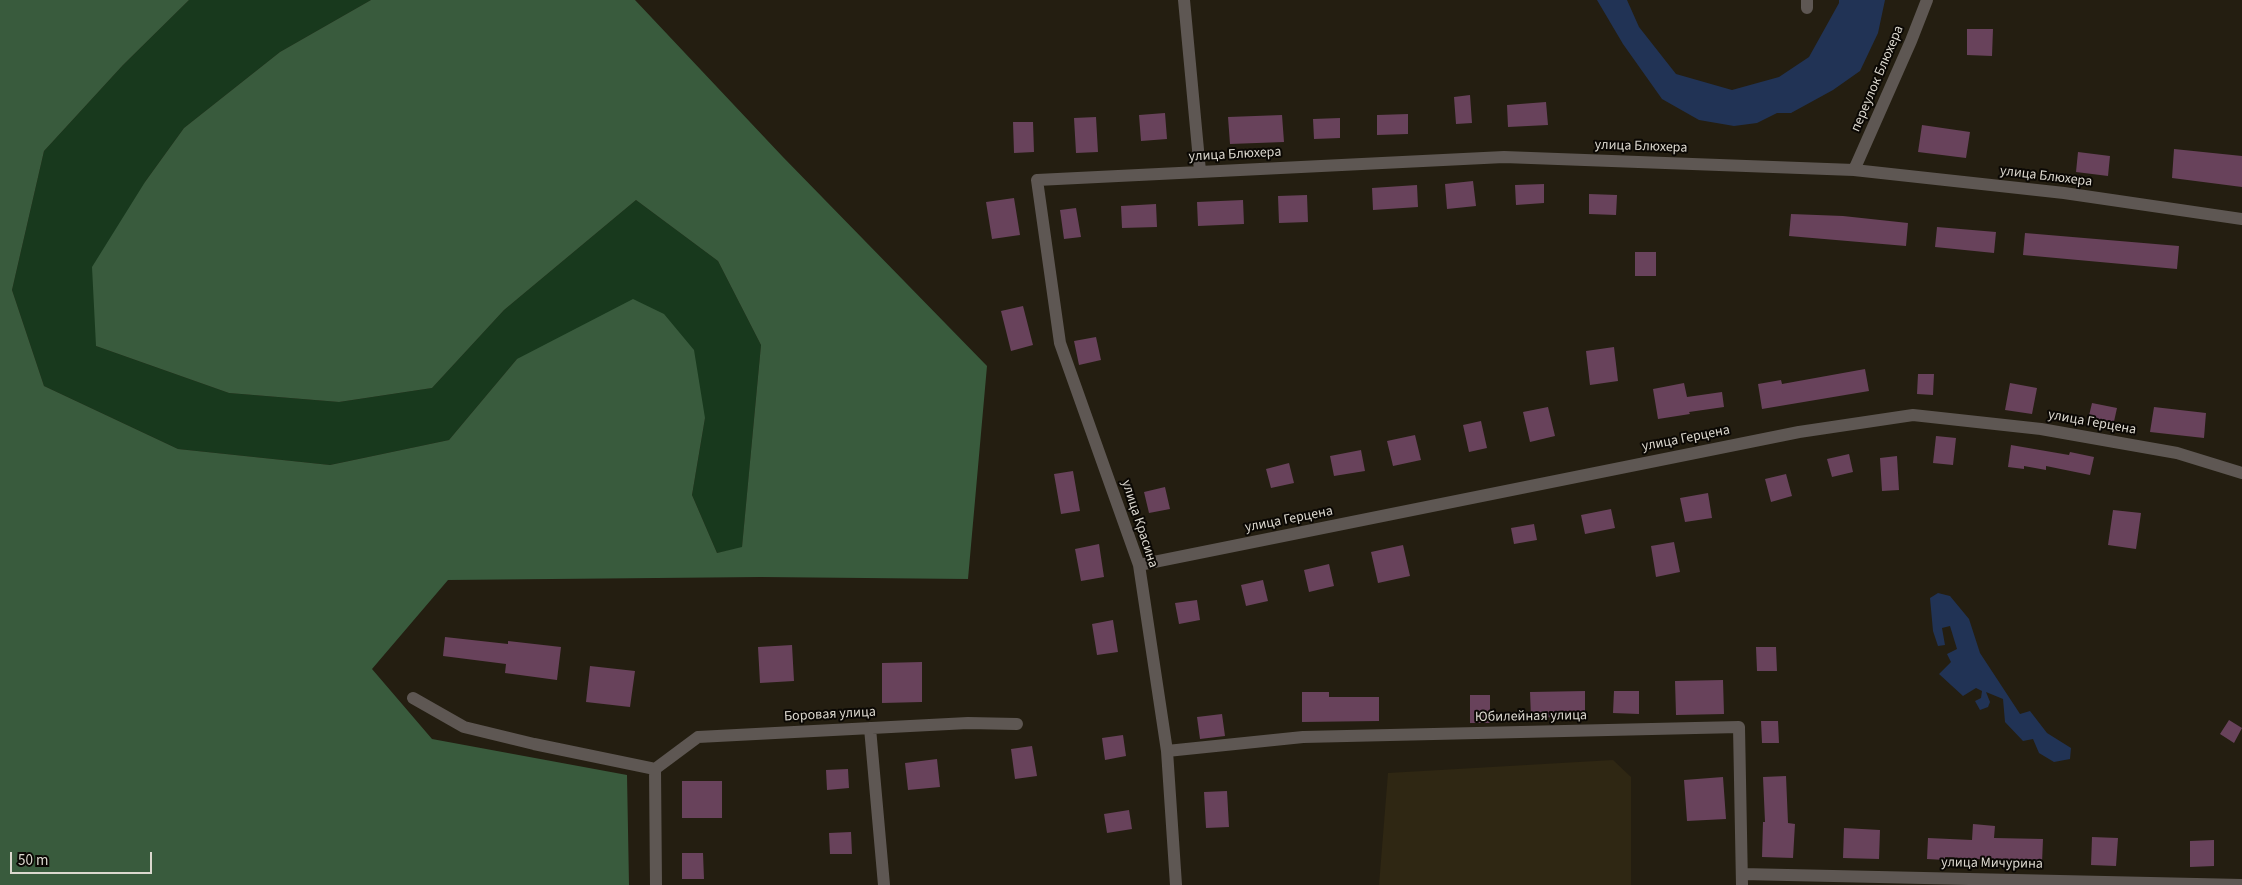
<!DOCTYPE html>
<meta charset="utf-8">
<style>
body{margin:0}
#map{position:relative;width:2242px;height:885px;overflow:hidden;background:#241e11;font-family:"Source Sans 3",sans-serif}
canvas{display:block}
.scale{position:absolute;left:10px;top:852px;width:142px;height:22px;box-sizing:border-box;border:2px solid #dcd8cf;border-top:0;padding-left:6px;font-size:15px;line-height:18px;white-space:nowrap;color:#dcd8cf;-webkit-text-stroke:4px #0b0804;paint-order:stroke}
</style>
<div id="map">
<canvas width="2242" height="885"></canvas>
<div class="scale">50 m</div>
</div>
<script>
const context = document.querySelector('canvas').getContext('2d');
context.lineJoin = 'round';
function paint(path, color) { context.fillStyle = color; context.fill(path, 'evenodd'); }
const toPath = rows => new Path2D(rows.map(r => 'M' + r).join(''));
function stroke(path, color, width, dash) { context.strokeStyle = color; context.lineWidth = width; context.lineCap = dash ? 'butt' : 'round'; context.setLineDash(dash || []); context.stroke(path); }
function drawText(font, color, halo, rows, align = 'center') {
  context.font = font + ' "Source Sans 3",sans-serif'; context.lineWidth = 4; context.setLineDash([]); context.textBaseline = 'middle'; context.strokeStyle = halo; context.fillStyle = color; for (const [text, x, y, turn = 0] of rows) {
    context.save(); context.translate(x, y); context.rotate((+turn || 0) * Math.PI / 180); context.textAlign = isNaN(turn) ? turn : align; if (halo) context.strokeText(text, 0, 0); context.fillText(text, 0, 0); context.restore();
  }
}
paint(toPath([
 [1613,760,1631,777,1631,885,1379,885,1388,773]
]), '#2f2713');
paint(toPath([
 [189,0,371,0,280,52,184,128,145,182,96,346,229,393,339,402,432,388,504,310,636,200,718,261,761,345,742,548,717,553,692,495,705,418,517,359,449,440,330,465,178,449,44,386,12,290,44,151,123,65]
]), '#18391d');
paint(toPath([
 [0,0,189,0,123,65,44,151,12,290,44,386,178,449,330,465,449,440,517,359,633,299,664,314,694,350,705,418,692,495,717,553,742,547,761,345,718,261,636,200,504,310,432,388,339,402,229,393,96,346,92,267,145,182,184,128,280,52,371,0,635,0,782,156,987,366,968,579,761,577,448,580,372,669,432,739,627,775,629,885,0,885]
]), '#395b3d');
paint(toPath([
 [1597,0,1627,0,1639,27,1676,74,1732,90,1779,77,1809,57,1839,3,1839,0,1885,0,1878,33,1860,71,1833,90,1791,113,1777,113,1757,123,1734,126,1699,120,1662,99,1623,44],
 [1938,593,1950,596,1969,619,1980,653,2020,714,2030,711,2047,733,2071,748,2070,759,2054,762,2039,753,2033,739,2023,741,2005,722,2003,699,1986,692,1990,702,1988,707,1980,710,1975,701,1981,698,1982,691,1976,688,1963,696,1939,674,1951,662,1947,654,1957,649,1950,626,1942,628,1945,645,1938,646,1933,631,1930,598]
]), '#213355');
paint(toPath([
 [1967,29,1993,29,1992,56,1967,55],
 [1470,95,1472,123,1456,124,1454,97],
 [1546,102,1548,125,1508,127,1507,105],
 [1165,113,1167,139,1141,141,1139,115],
 [1408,114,1408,134,1377,135,1377,115],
 [1282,115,1284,142,1230,144,1228,117],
 [1096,117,1098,152,1076,153,1074,118],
 [1340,118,1340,138,1314,139,1313,119],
 [1013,122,1033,122,1034,152,1014,153],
 [1922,125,1970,132,1966,158,1918,152],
 [2174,149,2242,156,2242,187,2172,178],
 [2078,152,2110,156,2108,176,2076,172],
 [1473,181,1476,206,1447,209,1445,184],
 [1544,184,1544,203,1516,205,1515,185],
 [1417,185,1418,207,1373,210,1372,188],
 [1589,194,1617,195,1616,215,1589,214],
 [1307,195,1308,222,1279,223,1278,196],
 [1014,198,1020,235,992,239,986,202],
 [1243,200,1244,224,1198,226,1197,202],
 [1156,204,1157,227,1122,228,1121,206],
 [1076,208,1081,237,1064,239,1060,210],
 [1791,214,1843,216,1908,223,1906,246,1789,236],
 [1937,227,1996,232,1994,253,1935,247],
 [2025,233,2179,246,2177,269,2023,255],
 [1635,252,1656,252,1656,276,1635,276],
 [1023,306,1033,345,1011,351,1001,311],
 [1096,337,1101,360,1079,365,1074,341],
 [1614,347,1618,381,1590,385,1586,351],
 [1865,369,1869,391,1762,409,1758,384,1781,380,1782,384],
 [1918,374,1934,374,1933,395,1917,394],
 [1684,383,1687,397,1722,392,1724,407,1689,412,1690,414,1658,419,1653,389],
 [2010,383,2037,388,2032,414,2005,410],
 [2092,403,2117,408,2113,426,2088,420],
 [1548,407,1555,436,1530,442,1523,412],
 [2154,407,2206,413,2204,438,2150,432],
 [1481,421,1487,448,1469,452,1463,425],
 [1415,435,1421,460,1393,466,1387,441],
 [1936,436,1956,438,1953,465,1933,463],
 [2011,445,2069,455,2070,452,2094,457,2090,475,2046,466,2046,470,2024,466,2024,469,2008,467],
 [1361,450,1365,471,1334,476,1330,456],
 [1849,454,1853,472,1832,477,1827,459],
 [1897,456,1899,490,1882,491,1880,458],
 [1289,463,1294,483,1271,488,1266,469],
 [1073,471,1080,511,1061,514,1054,474],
 [1786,474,1792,496,1771,502,1765,479],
 [1165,487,1170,509,1149,513,1144,492],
 [1708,493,1712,518,1685,522,1680,498],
 [1611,509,1615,528,1585,534,1581,515],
 [2113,510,2141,513,2136,549,2108,545],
 [1534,524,1537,540,1514,544,1511,528],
 [1674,542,1680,572,1656,577,1651,546],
 [1099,544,1104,577,1081,581,1075,549],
 [1403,545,1410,576,1378,583,1371,552],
 [1329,564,1334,586,1309,592,1304,570],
 [1263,580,1268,601,1246,606,1241,585],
 [1197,600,1200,620,1179,624,1175,603],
 [1113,620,1118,652,1097,655,1092,624],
 [445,637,508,644,508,641,561,647,557,680,505,673,506,664,443,656],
 [792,645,794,681,760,683,758,647],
 [1756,647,1776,647,1777,671,1757,671],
 [922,662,922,702,882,703,882,663],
 [590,666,635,671,630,707,586,702],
 [1723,680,1724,714,1676,715,1675,681],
 [1585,691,1585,716,1531,718,1530,692],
 [1614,691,1639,691,1639,714,1613,713],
 [1302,692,1329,692,1329,697,1379,697,1379,721,1302,722],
 [1470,695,1490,695,1490,723,1470,723],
 [1222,714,1225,736,1200,739,1197,717],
 [2229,720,2242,728,2234,743,2220,734],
 [1761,721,1778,721,1779,743,1762,743],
 [1123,735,1126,756,1105,760,1102,738],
 [1032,746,1037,776,1015,779,1011,749],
 [937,759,940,787,908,790,905,763],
 [848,769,849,788,827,790,826,770],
 [1786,776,1788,823,1795,824,1793,858,1762,857,1763,822,1765,822,1763,777],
 [1723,777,1726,819,1687,821,1684,780],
 [682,781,722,781,722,818,682,818],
 [1227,791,1229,827,1206,828,1204,792],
 [1129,810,1132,829,1107,833,1104,814],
 [1973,824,1995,826,1994,838,2043,839,2042,863,1945,857,1945,860,1927,859,1928,838,1972,840],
 [1844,828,1880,830,1879,859,1843,858],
 [851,832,852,854,830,854,829,833],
 [2092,837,2118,838,2116,866,2091,865],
 [2214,840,2214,866,2190,867,2190,841],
 [682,853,703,853,704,879,682,879]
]), '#68425b');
stroke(toPath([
 [1184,0,1200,171],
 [1807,8,1807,0],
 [1854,170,1911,41,1927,0],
 [1139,565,1799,432,1913,415,2041,429,2177,453,2242,473],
 [413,698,464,727,534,744,655,769,698,737,968,723,1017,724],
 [870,728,884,885],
 [1167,751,1303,737,1739,727,1742,885],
 [655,769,656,885],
 [1742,874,2242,885],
 [1176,885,1167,751,1139,565,1060,343,1037,180,1504,157,1854,170,2064,193,2242,219]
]), '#5e5753', 12);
drawText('14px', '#dcd8cf', '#0b0804', [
 ["переулок Блюхера",1878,79,-67],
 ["улица Блюхера",1641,147,2],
 ["улица Блюхера",1235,155,-3],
 ["улица Блюхера",2046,177,7],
 ["улица Герцена",2092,423,10],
 ["улица Герцена",1686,439,-11],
 ["улица Герцена",1289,520,-11],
 ["улица Красина",1139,524,72],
 ["Боровая улица",830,715,-3],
 ["Юбилейная улица",1531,717,-1],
 ["улица Мичурина",1992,864,1]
]);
</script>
